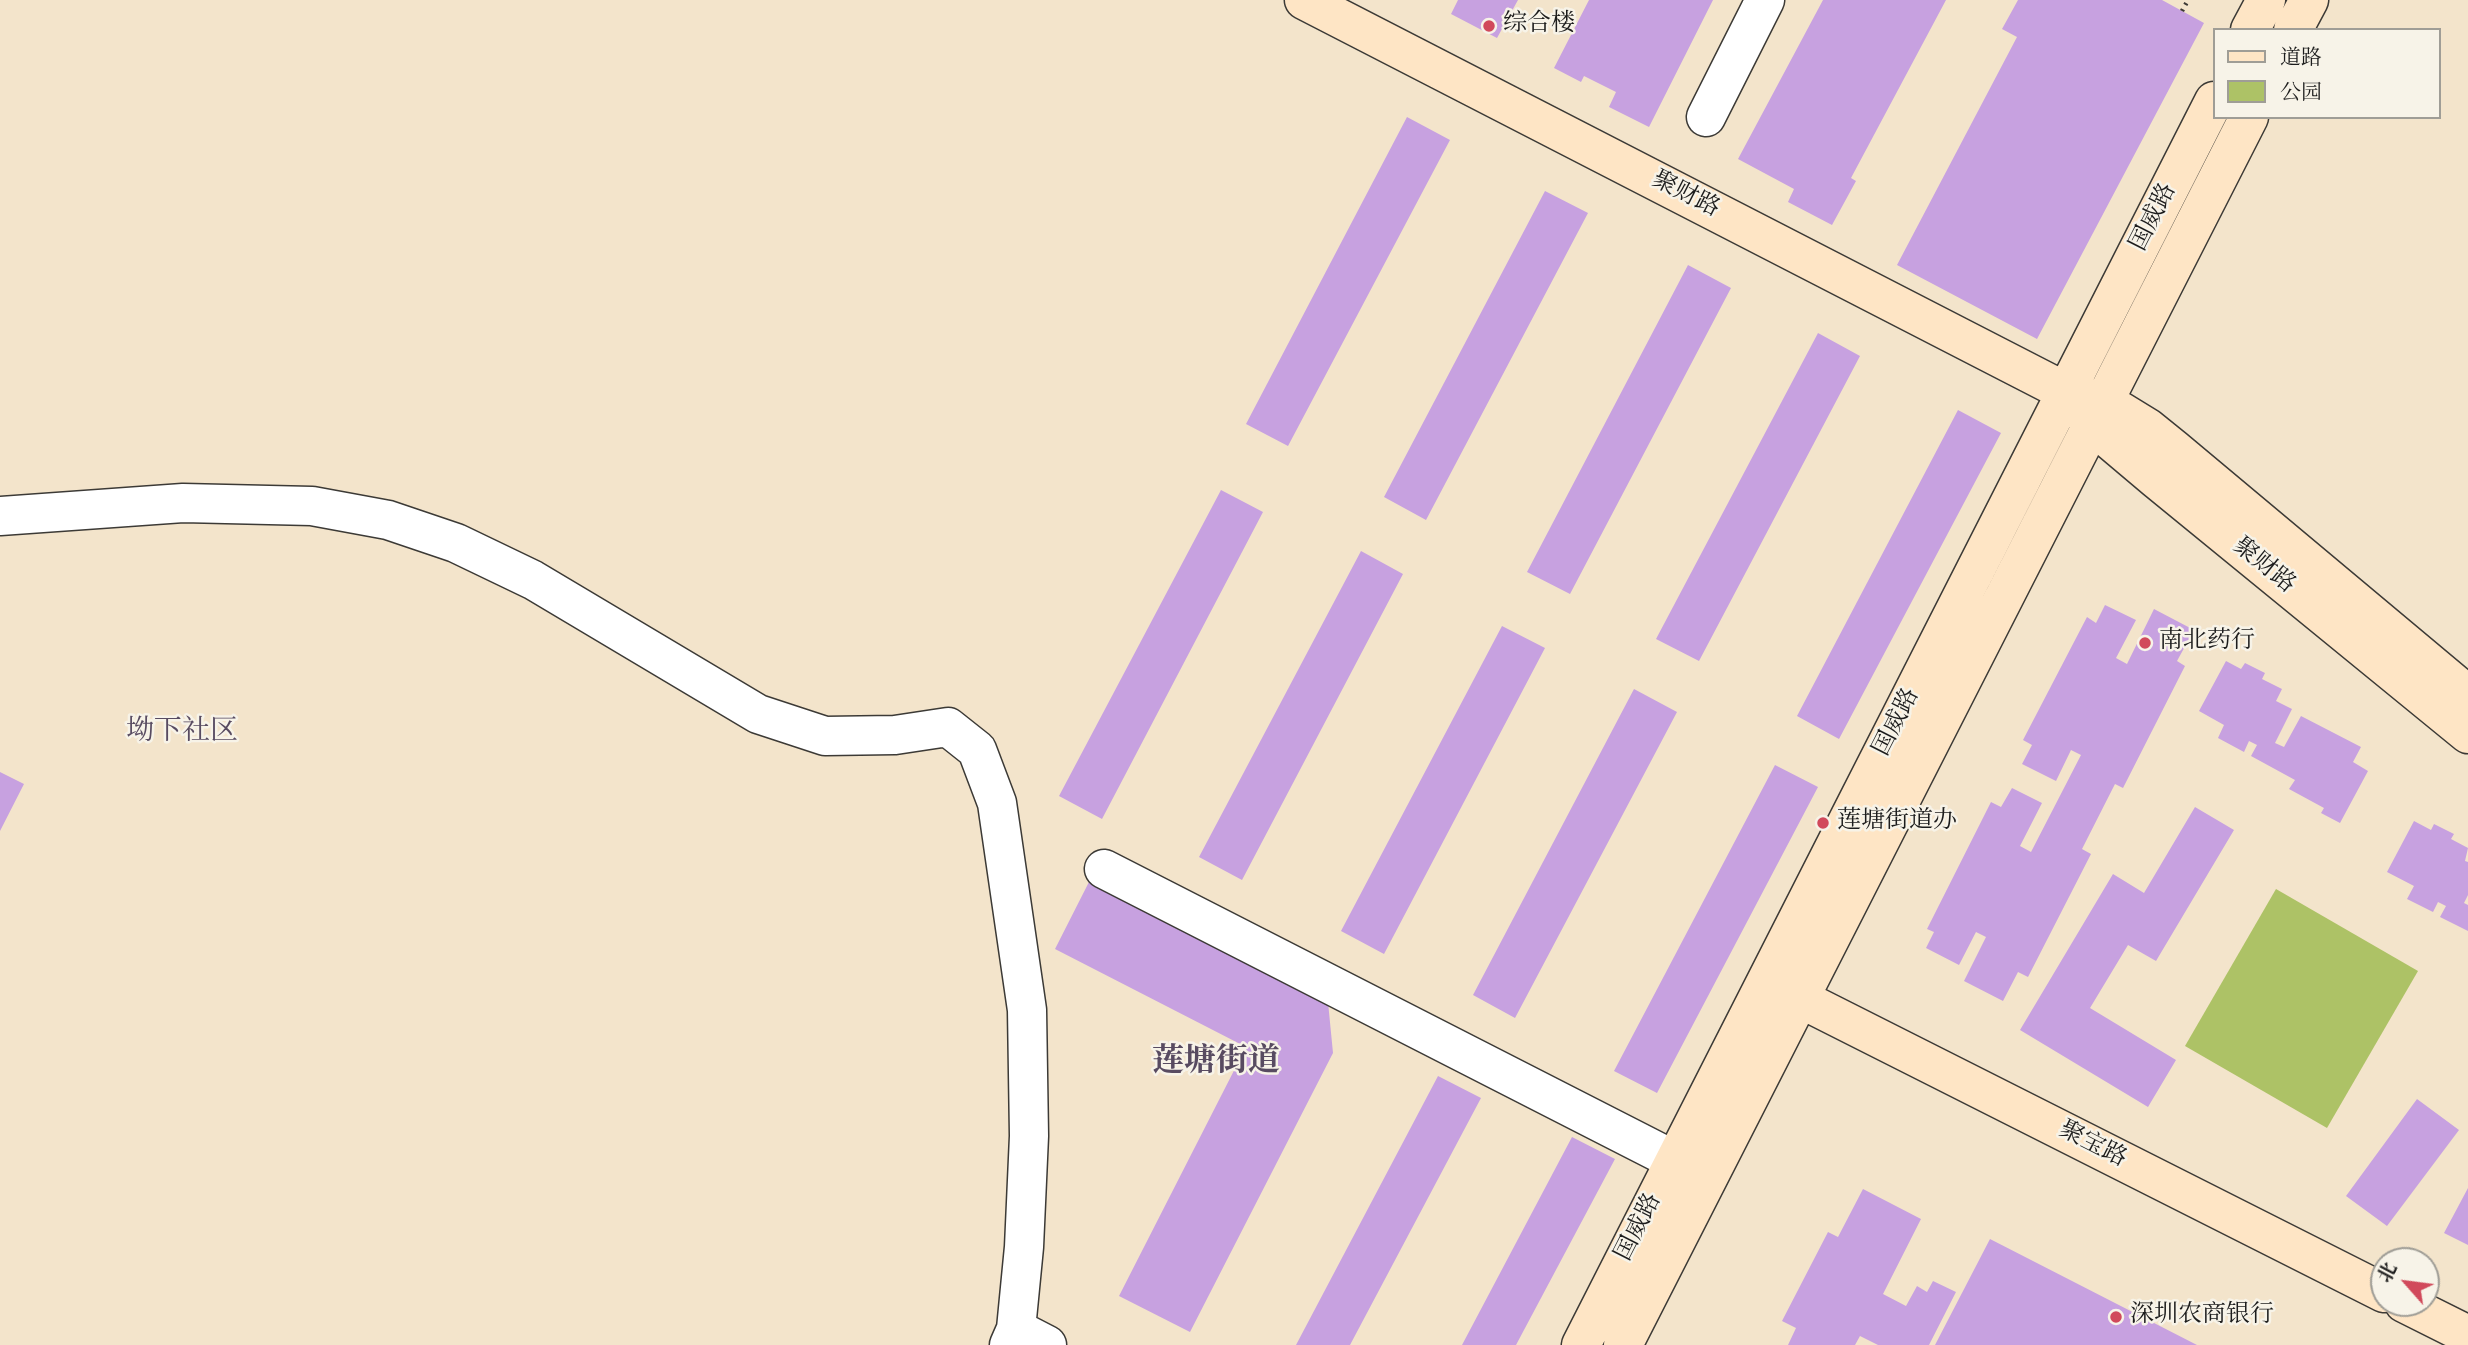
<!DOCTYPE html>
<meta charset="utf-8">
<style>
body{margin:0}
#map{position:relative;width:2468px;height:1345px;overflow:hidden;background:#f3e4cb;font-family:Vollkorn,"Noto Serif SC",serif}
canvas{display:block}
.legend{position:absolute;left:2213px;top:28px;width:228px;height:91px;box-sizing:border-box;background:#f7f3e8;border:2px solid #9f9d96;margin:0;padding:9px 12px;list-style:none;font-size:21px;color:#1c1c1c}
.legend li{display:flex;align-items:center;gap:14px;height:35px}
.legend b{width:35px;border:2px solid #9f9d96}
.north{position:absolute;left:2370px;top:1247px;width:70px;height:70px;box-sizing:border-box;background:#f7f3e8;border:2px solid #9f9d96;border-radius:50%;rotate:298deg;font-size:19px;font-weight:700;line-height:28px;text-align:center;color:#1c1c1c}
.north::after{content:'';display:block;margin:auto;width:24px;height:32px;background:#d1495b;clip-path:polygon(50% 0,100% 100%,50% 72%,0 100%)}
</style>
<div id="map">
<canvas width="2468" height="1345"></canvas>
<ul class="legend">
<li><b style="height:9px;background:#fee5c5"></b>道路</li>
<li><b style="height:19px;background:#adc266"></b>公园</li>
</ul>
<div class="north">北</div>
</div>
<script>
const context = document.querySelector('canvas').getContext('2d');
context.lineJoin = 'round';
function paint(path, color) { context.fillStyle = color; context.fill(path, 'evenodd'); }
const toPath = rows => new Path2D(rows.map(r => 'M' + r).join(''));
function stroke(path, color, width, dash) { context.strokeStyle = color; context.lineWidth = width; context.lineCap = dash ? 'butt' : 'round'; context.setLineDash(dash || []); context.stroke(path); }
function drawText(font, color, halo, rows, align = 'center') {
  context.font = font + ' Vollkorn,"Noto Serif SC",serif'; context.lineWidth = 5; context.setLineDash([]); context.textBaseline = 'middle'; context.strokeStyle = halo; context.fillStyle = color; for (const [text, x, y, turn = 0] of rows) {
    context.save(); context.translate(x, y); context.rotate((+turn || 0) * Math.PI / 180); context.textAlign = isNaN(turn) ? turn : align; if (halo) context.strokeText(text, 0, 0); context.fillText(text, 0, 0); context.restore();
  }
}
paint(toPath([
 [2276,889,2418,971,2327,1128,2185,1046]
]), '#adc266');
paint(toPath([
 [1458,0,1518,0,1497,38,1451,14],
 [1589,0,1713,0,1649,127,1609,107,1616,92,1584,76,1581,82,1554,68],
 [1823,0,1946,0,1851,178,1856,181,1832,225,1788,202,1794,189,1738,159],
 [2018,0,2162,0,2204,23,2037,339,1897,265,2017,37,2002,29],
 [1407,117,1450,140,1288,446,1246,424],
 [1545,191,1588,213,1426,520,1384,497],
 [1688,265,1731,288,1570,594,1527,572],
 [1818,333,1860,356,1699,661,1656,639],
 [1958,410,2001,433,1839,739,1797,716],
 [1221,490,1263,512,1102,819,1059,796],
 [1361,551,1403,574,1242,880,1199,857],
 [2105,605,2136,620,2116,658,2127,664,2154,609,2194,630,2177,661,2185,666,2123,788,2115,784,2082,849,2091,854,2028,977,2018,972,2003,1001,1964,981,1986,937,1976,932,1959,965,1926,948,1934,932,1927,929,1991,802,2001,807,2012,788,2042,803,2020,846,2031,852,2081,755,2071,750,2056,781,2022,764,2032,745,2023,740,2087,617,2096,623],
 [1502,626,1545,648,1384,954,1341,931],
 [2226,661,2241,669,2245,663,2265,673,2262,679,2282,689,2276,701,2292,709,2275,743,2284,747,2301,716,2361,747,2353,762,2368,771,2340,823,2321,813,2324,808,2289,789,2295,780,2251,756,2257,745,2249,741,2244,752,2218,738,2224,725,2199,711],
 [1634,689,1677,712,1515,1018,1473,995],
 [1775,765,1818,787,1657,1093,1614,1071],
 [0,772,24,784,0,831],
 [2195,807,2234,830,2156,961,2128,945,2090,1008,2176,1060,2148,1107,2020,1030,2113,874,2144,893],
 [2414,821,2431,830,2434,824,2454,834,2451,839,2468,848,2465,861,2468,862,2468,895,2464,903,2468,905,2468,931,2440,917,2446,906,2438,902,2433,912,2407,899,2414,886,2387,872],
 [1090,880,1328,1002,1333,1053,1190,1332,1119,1296,1246,1047,1055,949],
 [1438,1076,1481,1098,1350,1345,1296,1345],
 [2417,1099,2459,1130,2387,1226,2346,1196],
 [1572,1137,1615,1159,1516,1345,1462,1345],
 [2468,1188,2468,1245,2444,1233],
 [1863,1189,1921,1219,1883,1294,1906,1306,1917,1286,1927,1292,1933,1281,1956,1292,1929,1345,1878,1345,1860,1336,1855,1345,1788,1345,1796,1328,1782,1321,1828,1232,1838,1237],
 [1990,1239,2197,1345,1935,1345]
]), '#c7a1e0');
const street = toPath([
 [1706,117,1765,0],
 [0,516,183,503,312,506,388,520,456,543,533,580,758,714,825,736,895,735,948,727,977,750,997,803,1027,1010,1029,1136,1024,1247,1016,1329,1009,1345],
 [1104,869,1703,1175],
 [1016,1329,1047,1345]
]);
const secondary = toPath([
 [1304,0,2066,392,2104,401,2148,428,2174,449,2468,695],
 [2250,30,2266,0],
 [2293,30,2309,0],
 [2076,404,2092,425,2156,479,2468,734],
 [1799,998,2384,1293],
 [2404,1303,2468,1335],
 [1581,1345,2214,101],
 [1623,1345,2249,117]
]);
stroke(street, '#3c3a36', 41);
stroke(secondary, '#3c3a36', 41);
stroke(toPath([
 [2182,11,2188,0]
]), '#3c3a36', 4.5, [2, 5]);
stroke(street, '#fff', 38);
stroke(secondary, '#fee5c5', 38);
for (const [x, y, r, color] of [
 [1489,26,7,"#d1495b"],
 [2145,643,7,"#d1495b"],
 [1823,823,7,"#d1495b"],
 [2116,1317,7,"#d1495b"]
]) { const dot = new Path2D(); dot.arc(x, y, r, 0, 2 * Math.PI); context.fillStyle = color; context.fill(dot); stroke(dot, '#f7f3e8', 2.5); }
drawText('24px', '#1c1c1c', '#f7f3e8', [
 ["综合楼",1503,26],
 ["南北药行",2159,643],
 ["莲塘街道办",1837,823],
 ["深圳农商银行",2130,1317]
], 'left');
drawText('24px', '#1c1c1c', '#f7f3e8', [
 ["聚财路",1685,196,27],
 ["国威路",2155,218,-63],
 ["聚财路",2263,567,39],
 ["国威路",1898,723,-63],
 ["聚宝路",2092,1146,27],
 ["国威路",1640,1228,-63]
]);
drawText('28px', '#584b61', '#f7f3e8', [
 ["坳下社区",182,734]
]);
drawText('bold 32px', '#584b61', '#f7f3e8', [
 ["莲塘街道",1216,1064]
]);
</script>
